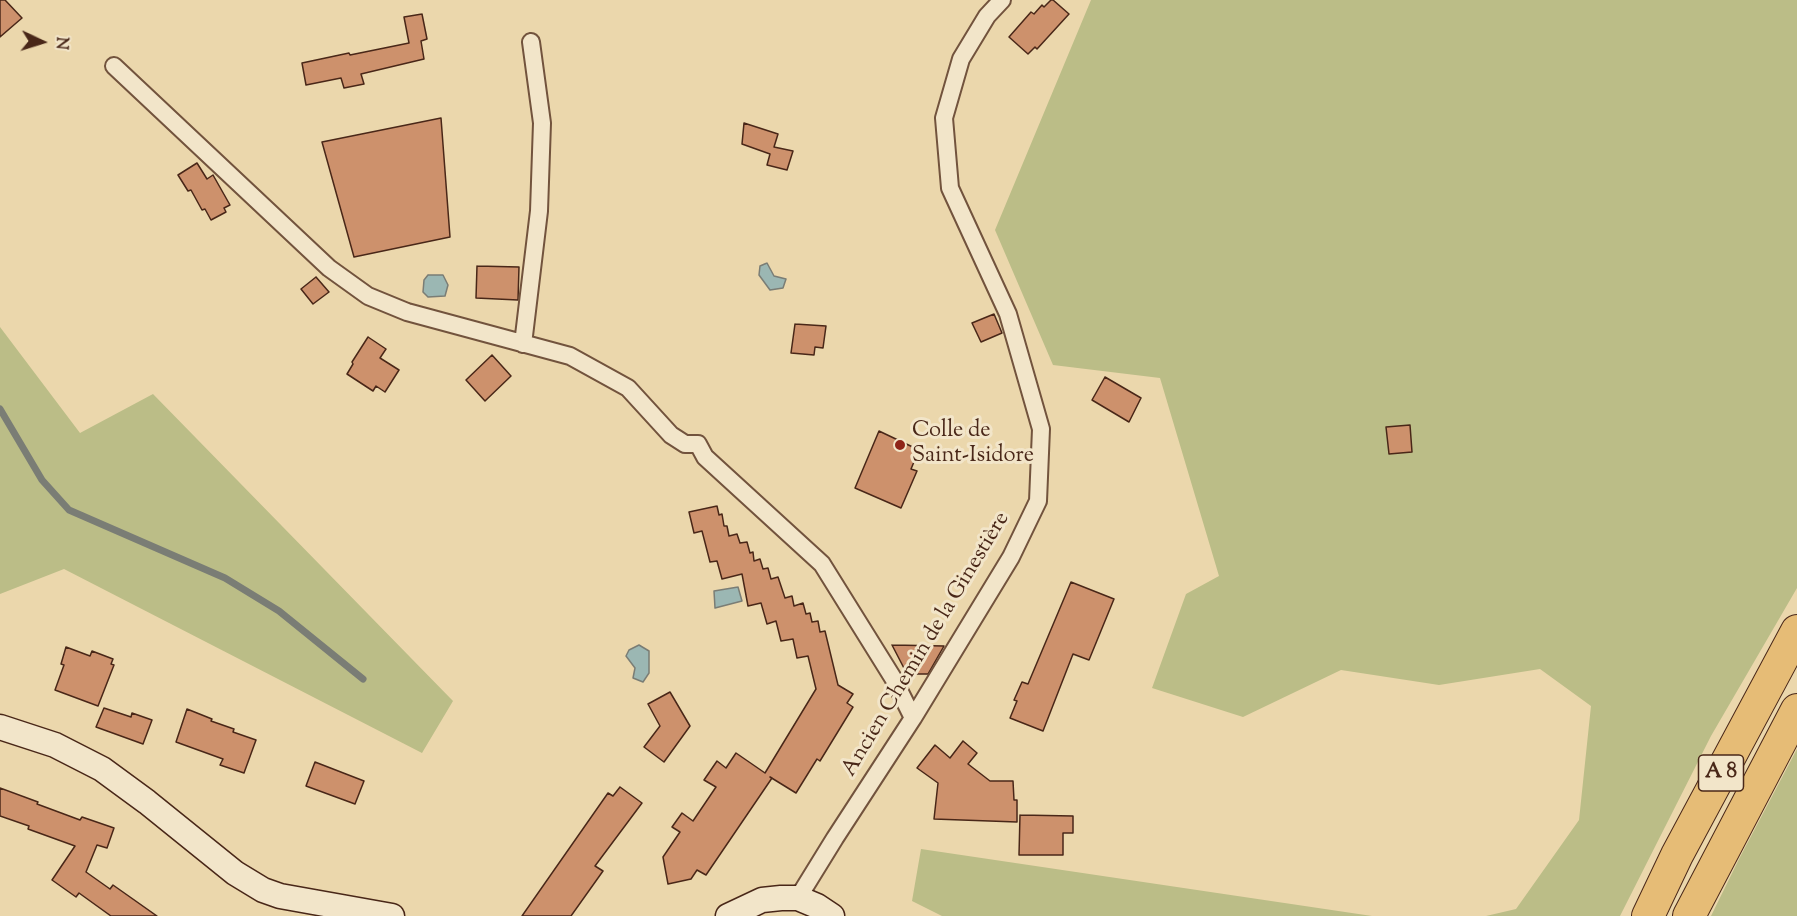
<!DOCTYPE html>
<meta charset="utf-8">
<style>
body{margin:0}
#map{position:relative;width:1797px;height:916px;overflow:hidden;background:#ebd7ac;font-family:"Sorts Mill Goudy",serif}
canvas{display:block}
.north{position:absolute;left:12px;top:12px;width:60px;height:60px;-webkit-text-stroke:4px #f2e5c9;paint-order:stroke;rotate:94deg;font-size:16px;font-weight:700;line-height:24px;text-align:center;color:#492718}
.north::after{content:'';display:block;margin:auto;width:21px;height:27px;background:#492718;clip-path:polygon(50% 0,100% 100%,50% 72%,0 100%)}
</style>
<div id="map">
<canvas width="1797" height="916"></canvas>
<div class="north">N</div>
</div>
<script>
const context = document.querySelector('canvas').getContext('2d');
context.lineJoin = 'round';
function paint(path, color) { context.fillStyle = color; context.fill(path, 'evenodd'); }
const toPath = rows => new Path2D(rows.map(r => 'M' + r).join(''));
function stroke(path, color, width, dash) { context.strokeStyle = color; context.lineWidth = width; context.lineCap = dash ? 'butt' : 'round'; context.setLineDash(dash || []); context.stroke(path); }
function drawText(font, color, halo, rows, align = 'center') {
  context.font = font + ' "Sorts Mill Goudy",serif'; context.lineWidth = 6; context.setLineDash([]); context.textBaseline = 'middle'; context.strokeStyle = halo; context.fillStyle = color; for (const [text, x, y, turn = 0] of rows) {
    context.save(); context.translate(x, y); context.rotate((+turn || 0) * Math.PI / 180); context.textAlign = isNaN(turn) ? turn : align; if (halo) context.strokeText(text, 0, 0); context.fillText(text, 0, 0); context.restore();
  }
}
paint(toPath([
 [1091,0,1797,0,1797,588,1711,736,1620,916,1486,916,1516,909,1579,820,1591,706,1540,669,1439,685,1341,670,1243,717,1152,688,1186,594,1219,576,1160,378,1053,365,995,230],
 [0,327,80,433,153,394,453,701,422,753,64,569,0,594],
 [1797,749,1797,916,1711,916,1739,859],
 [921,849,1372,916,942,916,912,901]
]), '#bbbd87');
const water = toPath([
 [767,263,774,276,786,279,783,288,770,290,759,275,760,266,767,263],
 [428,275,443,275,448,285,445,296,428,297,423,292,424,280,428,275],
 [738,587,742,601,715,608,714,591,738,587],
 [639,645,649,651,649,673,643,682,633,678,635,668,626,656,629,650,639,645]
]);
paint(water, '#9bb7b3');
stroke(water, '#7a7d75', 1.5);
stroke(toPath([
 [0,409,42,480,69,510,225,578,279,611,363,679]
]), '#7a7d75', 7);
const building = toPath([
 [0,0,5,0,22,18,0,37,0,0],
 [1051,0,1053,0,1069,14,1037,49,1035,47,1028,54,1009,37,1031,12,1034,14,1042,5,1044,7,1051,0],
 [422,14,427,39,421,41,424,59,361,74,364,84,344,88,341,78,306,85,302,63,349,53,350,55,409,43,404,17,422,14],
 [441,118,450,237,354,257,322,142,441,118],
 [744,123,778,134,774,147,793,151,787,170,767,165,770,154,742,144,744,123],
 [197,163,207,179,213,175,230,205,224,208,226,212,211,220,205,209,202,210,191,190,188,191,178,175,197,163],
 [477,266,519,267,518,300,476,298,477,266],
 [316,277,329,292,313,304,301,289,316,277],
 [994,314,1002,333,981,342,972,323,994,314],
 [795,324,826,326,823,348,815,347,814,355,791,353,795,324],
 [368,337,386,349,380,358,399,370,385,392,376,386,373,391,347,374,353,364,352,362,368,337],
 [492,355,511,376,485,401,466,380,492,355],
 [1105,377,1141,398,1129,422,1092,400,1105,377],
 [1410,425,1412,452,1389,454,1386,427,1410,425],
 [879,431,919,450,911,469,917,471,901,508,855,488,879,431],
 [717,506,719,515,722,514,724,526,727,526,729,536,737,534,740,543,747,542,750,553,753,552,754,561,760,559,763,569,768,568,771,579,778,577,785,598,792,596,794,606,803,603,806,614,810,613,812,622,818,621,820,632,825,631,838,685,853,694,847,703,853,707,820,761,817,759,796,793,770,777,772,778,706,875,697,870,691,879,668,884,663,857,680,832,672,827,682,813,693,821,716,787,704,780,717,761,726,768,736,753,765,773,816,689,808,656,797,658,793,639,781,641,776,621,767,624,761,603,748,606,742,574,722,579,717,561,710,562,702,531,694,533,689,512,717,506],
 [1071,582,1114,599,1089,660,1073,654,1043,731,1010,718,1017,701,1014,700,1022,682,1028,684,1071,582],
 [892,645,944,646,928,674,907,674,892,645],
 [66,647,90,656,92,651,113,659,111,664,114,665,98,706,55,690,64,665,61,664,66,647],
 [670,692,690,726,664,762,644,747,660,726,648,704,670,692],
 [104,708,131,717,132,713,152,720,143,744,96,727,104,708],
 [187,709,212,719,211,721,234,729,233,732,256,740,244,773,220,765,223,759,176,742,187,709],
 [963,741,977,753,968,764,990,781,1013,781,1014,800,1017,800,1017,822,934,819,938,783,917,768,935,745,950,758,963,741],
 [315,762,364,781,355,804,306,786,315,762],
 [620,787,642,803,595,866,603,871,571,916,522,916,608,793,613,796,620,787],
 [0,788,38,802,37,804,80,820,82,817,114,828,107,848,97,845,86,872,110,889,113,885,157,916,111,916,79,893,76,897,52,880,75,846,28,829,29,826,0,816,0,788],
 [1020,815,1073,816,1073,833,1063,833,1063,855,1019,855,1020,815]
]);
paint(building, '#cd916c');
stroke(building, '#492718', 1.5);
const street = toPath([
 [114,66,329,268,368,296,407,312,570,356,628,388,671,435,685,444,698,444,705,457,822,564,893,678,913,718],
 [523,344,539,211,542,123,531,42],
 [798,898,835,838,913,718,1011,557,1038,501,1041,429,1008,314,950,188,944,118,961,59,987,16,1002,0]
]);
const secondary = toPath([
 [0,727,55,745,102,769,147,802,235,873,263,890,280,896,392,916],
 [728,916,762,900,781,898,798,898,817,906,832,916]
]);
const highway = toPath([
 [1648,916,1677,855,1797,631],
 [1689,916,1797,710]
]);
stroke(street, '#72533d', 20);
stroke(secondary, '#492718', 27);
stroke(highway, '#492718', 34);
stroke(street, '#f2e5c9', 16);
stroke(secondary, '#f2e5c9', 24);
stroke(highway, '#e6bc76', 32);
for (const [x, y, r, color] of [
 [900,445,6,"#8f2418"]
]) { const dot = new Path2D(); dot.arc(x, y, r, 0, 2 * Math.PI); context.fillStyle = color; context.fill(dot); stroke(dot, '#f2e5c9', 2); }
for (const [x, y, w] of [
 [1721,773,45]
]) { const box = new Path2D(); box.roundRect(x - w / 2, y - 18, w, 36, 4.5); context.fillStyle = '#f2e5c9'; context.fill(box); stroke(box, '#492718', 1.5); }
drawText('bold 21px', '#492718', null, [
 ["A 8",1721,773]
]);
drawText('22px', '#492718', '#f2e5c9', [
 ["Colle de",912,432],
 ["Saint-Isidore",912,457]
], 'left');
drawText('22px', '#492718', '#f2e5c9', [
 ["Ancien Chemin de la Ginestière",927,645,-59]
]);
</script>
